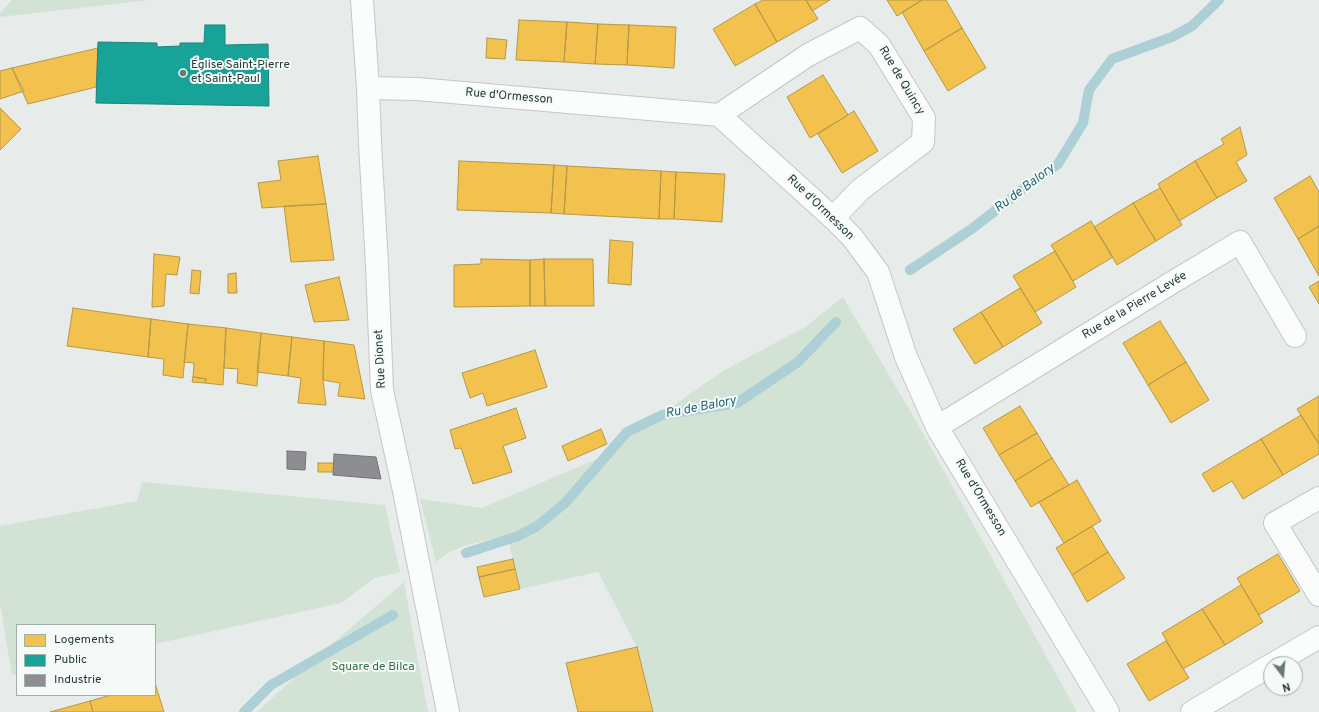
<!DOCTYPE html>
<meta charset="utf-8">
<style>
body{margin:0}
#map{position:relative;width:1319px;height:712px;overflow:hidden;background:#e7ebe9;font-family:Overpass,sans-serif}
canvas{display:block}
.legend{position:absolute;left:16px;top:624px;width:140px;height:72px;box-sizing:border-box;background:#f5f9f7;border:1px solid #a2aeaa;margin:0;padding:5px 7px;list-style:none;font-size:12px;color:#253d37}
.legend li{display:flex;align-items:center;gap:8px;height:20px}
.legend b{width:20px;border:1px solid #a2aeaa}
.north{position:absolute;left:1263px;top:656px;width:40px;height:40px;box-sizing:border-box;background:#f5f9f7;border:1px solid #a2aeaa;border-radius:50%;rotate:164deg;font-size:11px;font-weight:700;line-height:16px;text-align:center;color:#253d37}
.north::after{content:'';display:block;margin:auto;width:14px;height:18px;background:#697a75;clip-path:polygon(50% 0,100% 100%,50% 72%,0 100%)}
</style>
<div id="map">
<canvas width="1319" height="712"></canvas>
<ul class="legend">
<li><b style="height:11px;background:#f2c14e"></b>Logements</li>
<li><b style="height:11px;background:#17a398"></b>Public</li>
<li><b style="height:11px;background:#8d8d92"></b>Industrie</li>
</ul>
<div class="north">N</div>
</div>
<script>
const context = document.querySelector('canvas').getContext('2d');
context.lineJoin = 'round';
function paint(path, color) { context.fillStyle = color; context.fill(path, 'evenodd'); }
const toPath = rows => new Path2D(rows.map(r => 'M' + r).join(''));
function stroke(path, color, width, dash) { context.strokeStyle = color; context.lineWidth = width; context.lineCap = dash ? 'butt' : 'round'; context.setLineDash(dash || []); context.stroke(path); }
function drawText(font, color, halo, rows, align = 'center') {
  context.font = font + ' Overpass,sans-serif'; context.lineWidth = 4; context.setLineDash([]); context.textBaseline = 'middle'; context.strokeStyle = halo; context.fillStyle = color; for (const [text, x, y, turn = 0] of rows) {
    context.save(); context.translate(x, y); context.rotate((+turn || 0) * Math.PI / 180); context.textAlign = isNaN(turn) ? turn : align; if (halo) context.strokeText(text, 0, 0); context.fillText(text, 0, 0); context.restore();
  }
}
paint(toPath([
 [12,0,150,0,0,17,0,13],
 [843,297,919,426,1077,712,653,712,637,647,598,572,520,589,507,535,467,545,449,552,436,562,420,499,482,508,597,459,723,371,805,327],
 [142,482,385,505,400,572,375,578,341,603,155,644,155,625,17,625,17,674,12,675,0,603,0,526,137,501],
 [404,582,415,645,428,712,257,712,318,656]
]), '#d2e3d6');
const homes = toPath([
 [763,0,806,0,818,19,777,42,755,4,763,0],
 [806,0,830,0,812,11,806,0],
 [887,0,922,0,897,16,887,0],
 [922,0,946,0,962,28,924,51,902,12,922,0],
 [755,4,777,42,735,66,713,29,755,4],
 [519,20,567,22,564,62,516,60,519,20],
 [567,22,598,24,595,64,564,62,567,22],
 [598,24,629,25,627,65,595,64,598,24],
 [629,25,676,27,674,68,627,65,629,25],
 [962,28,986,68,948,91,924,51,962,28],
 [487,38,507,40,505,59,486,58,487,38],
 [98,48,96,87,28,104,12,68,98,48],
 [12,68,24,91,0,99,0,71,12,68],
 [823,75,848,115,810,138,787,97,823,75],
 [0,108,21,129,0,150,0,108],
 [854,111,878,151,842,173,818,134,854,111],
 [1240,127,1247,155,1236,162,1247,181,1217,198,1195,161,1224,144,1221,139,1240,127],
 [318,156,326,204,262,208,258,183,281,180,278,161,318,156],
 [459,161,554,165,551,213,457,210,459,161],
 [1195,161,1217,198,1179,221,1158,184,1195,161],
 [554,165,567,166,564,214,551,213,554,165],
 [567,166,661,171,659,219,564,214,567,166],
 [661,171,676,172,674,219,659,219,661,171],
 [676,172,725,174,722,222,674,219,676,172],
 [1310,176,1319,192,1319,226,1298,239,1274,198,1310,176],
 [1160,188,1182,225,1156,241,1133,203,1160,188],
 [1133,203,1156,241,1117,265,1094,227,1133,203],
 [326,204,334,260,291,262,284,206,326,204],
 [1091,221,1113,257,1073,281,1051,245,1091,221],
 [1319,226,1319,276,1298,239,1319,226],
 [610,240,633,242,631,285,608,283,610,240],
 [1055,251,1076,287,1035,312,1013,276,1055,251],
 [154,254,180,257,177,275,166,274,164,306,152,307,154,254],
 [481,259,530,260,530,306,454,307,454,265,481,264,481,259],
 [544,259,545,306,530,306,530,260,544,259],
 [544,259,593,259,594,306,545,306,544,259],
 [192,270,201,271,199,294,190,293,192,270],
 [236,273,237,293,228,293,228,274,236,273],
 [339,277,349,320,314,322,305,285,339,277],
 [1319,281,1319,304,1309,287,1319,281],
 [1020,288,1042,323,1003,347,981,312,1020,288],
 [73,308,151,319,148,357,67,346,73,308],
 [981,312,1003,347,975,364,953,329,981,312],
 [151,319,188,324,183,378,163,375,164,359,148,357,151,319],
 [1160,321,1186,362,1148,385,1123,343,1160,321],
 [188,324,226,328,223,385,205,383,206,379,193,377,194,363,184,362,188,324],
 [226,328,261,333,257,386,237,383,238,369,224,368,226,328],
 [261,333,292,337,288,376,257,372,261,333],
 [292,337,324,341,323,380,326,405,298,403,301,378,288,376,292,337],
 [324,341,354,345,365,399,338,396,340,383,323,380,324,341],
 [535,350,547,387,487,406,483,393,470,398,462,373,535,350],
 [1186,362,1209,400,1171,423,1148,385,1186,362],
 [193,377,206,379,205,383,192,382,193,377],
 [1319,396,1319,444,1297,409,1319,396],
 [1020,406,1037,433,999,455,983,428,1020,406],
 [516,408,526,438,503,446,512,472,473,484,461,448,455,449,450,430,516,408],
 [1301,415,1319,444,1319,454,1283,475,1261,439,1301,415],
 [601,429,607,444,568,461,562,446,601,429],
 [1037,433,1052,458,1015,481,999,455,1037,433],
 [1261,439,1283,475,1243,499,1232,481,1213,492,1202,474,1261,439],
 [1052,458,1069,485,1031,507,1015,481,1052,458],
 [318,463,334,463,333,472,318,472,318,463],
 [1077,480,1101,521,1064,543,1039,502,1077,480],
 [1092,526,1108,552,1072,575,1056,548,1092,526],
 [1108,552,1125,578,1087,602,1072,575,1108,552],
 [1278,554,1300,591,1259,615,1237,578,1278,554],
 [513,559,515,569,479,577,477,567,513,559],
 [515,569,520,589,484,597,479,577,515,569],
 [1241,585,1263,622,1225,645,1202,609,1241,585],
 [1202,609,1225,645,1183,669,1162,633,1202,609],
 [1166,641,1189,678,1149,701,1127,664,1166,641],
 [637,647,653,712,578,712,566,663,637,647],
 [155,683,164,712,93,712,90,701,111,695,155,695,155,683],
 [90,701,93,712,50,712,90,701]
]);
paint(homes, '#f2c14e');
stroke(homes, '#b49947', 1);
const public = toPath([
 [205,25,225,25,225,45,268,44,269,106,96,103,98,42,157,43,157,47,180,46,180,43,204,43,205,25]
]);
paint(public, '#17a398');
stroke(public, '#1b847b', 1);
const industry = toPath([
 [287,451,306,452,305,470,287,469,287,451],
 [334,454,376,457,381,479,333,475,334,454]
]);
paint(industry, '#8d8d92');
stroke(industry, '#6e7577', 1);
stroke(toPath([
 [910,270,973,228,1023,189,1058,164,1083,123,1089,90,1112,59,1172,37,1192,26,1219,0],
 [466,553,518,536,537,526,565,503,627,432,662,415,737,403,798,362,836,322],
 [244,712,271,685,393,615]
]), '#acd0d5', 10);
const street = toPath([
 [368,88,417,89,719,115,833,218,852,237,878,272,906,357,937,427,1108,712],
 [719,115,808,55,860,28,879,45,924,118,923,142,860,190,833,218],
 [937,427,1173,282,1240,242,1295,336],
 [1319,498,1275,523,1319,595],
 [1273,664,1319,637],
 [1192,712,1271,665]
]);
const secondary = toPath([
 [362,0,368,88,370,143,377,265,382,390,404,491,448,712]
]);
stroke(street, '#c4c8c6', 24);
stroke(secondary, '#c3c9c6', 24);
stroke(street, '#fbfcfc', 22);
stroke(secondary, '#fbfcfc', 22);
for (const [x, y, r, color] of [
 [183,73,4,"#697a75"]
]) { const dot = new Path2D(); dot.arc(x, y, r, 0, 2 * Math.PI); context.fillStyle = color; context.fill(dot); stroke(dot, '#f5f9f7', 1.5); }
drawText('12px', '#253d37', '#f5f9f7', [
 ["Église Saint-Pierre",191,66],
 ["et Saint-Paul",191,80]
], 'left');
drawText('12px', '#253d37', '#f5f9f7', [
 ["Rue de Quincy",901,81,59],
 ["Rue d'Ormesson",509,97,5],
 ["Rue d'Ormesson",820,208,44],
 ["Rue de la Pierre Levée",1135,306,-31],
 ["Rue Dionet",381,359,-93],
 ["Rue d'Ormesson",980,498,59]
]);
drawText('12px', '#33714a', '#f5f9f7', [
 ["Square de Bilca",373,668]
]);
drawText('italic 13px', '#246775', '#f5f9f7', [
 ["Ru de Balory",1025,189,-37],
 ["Ru de Balory",701,408,-11]
]);
</script>
